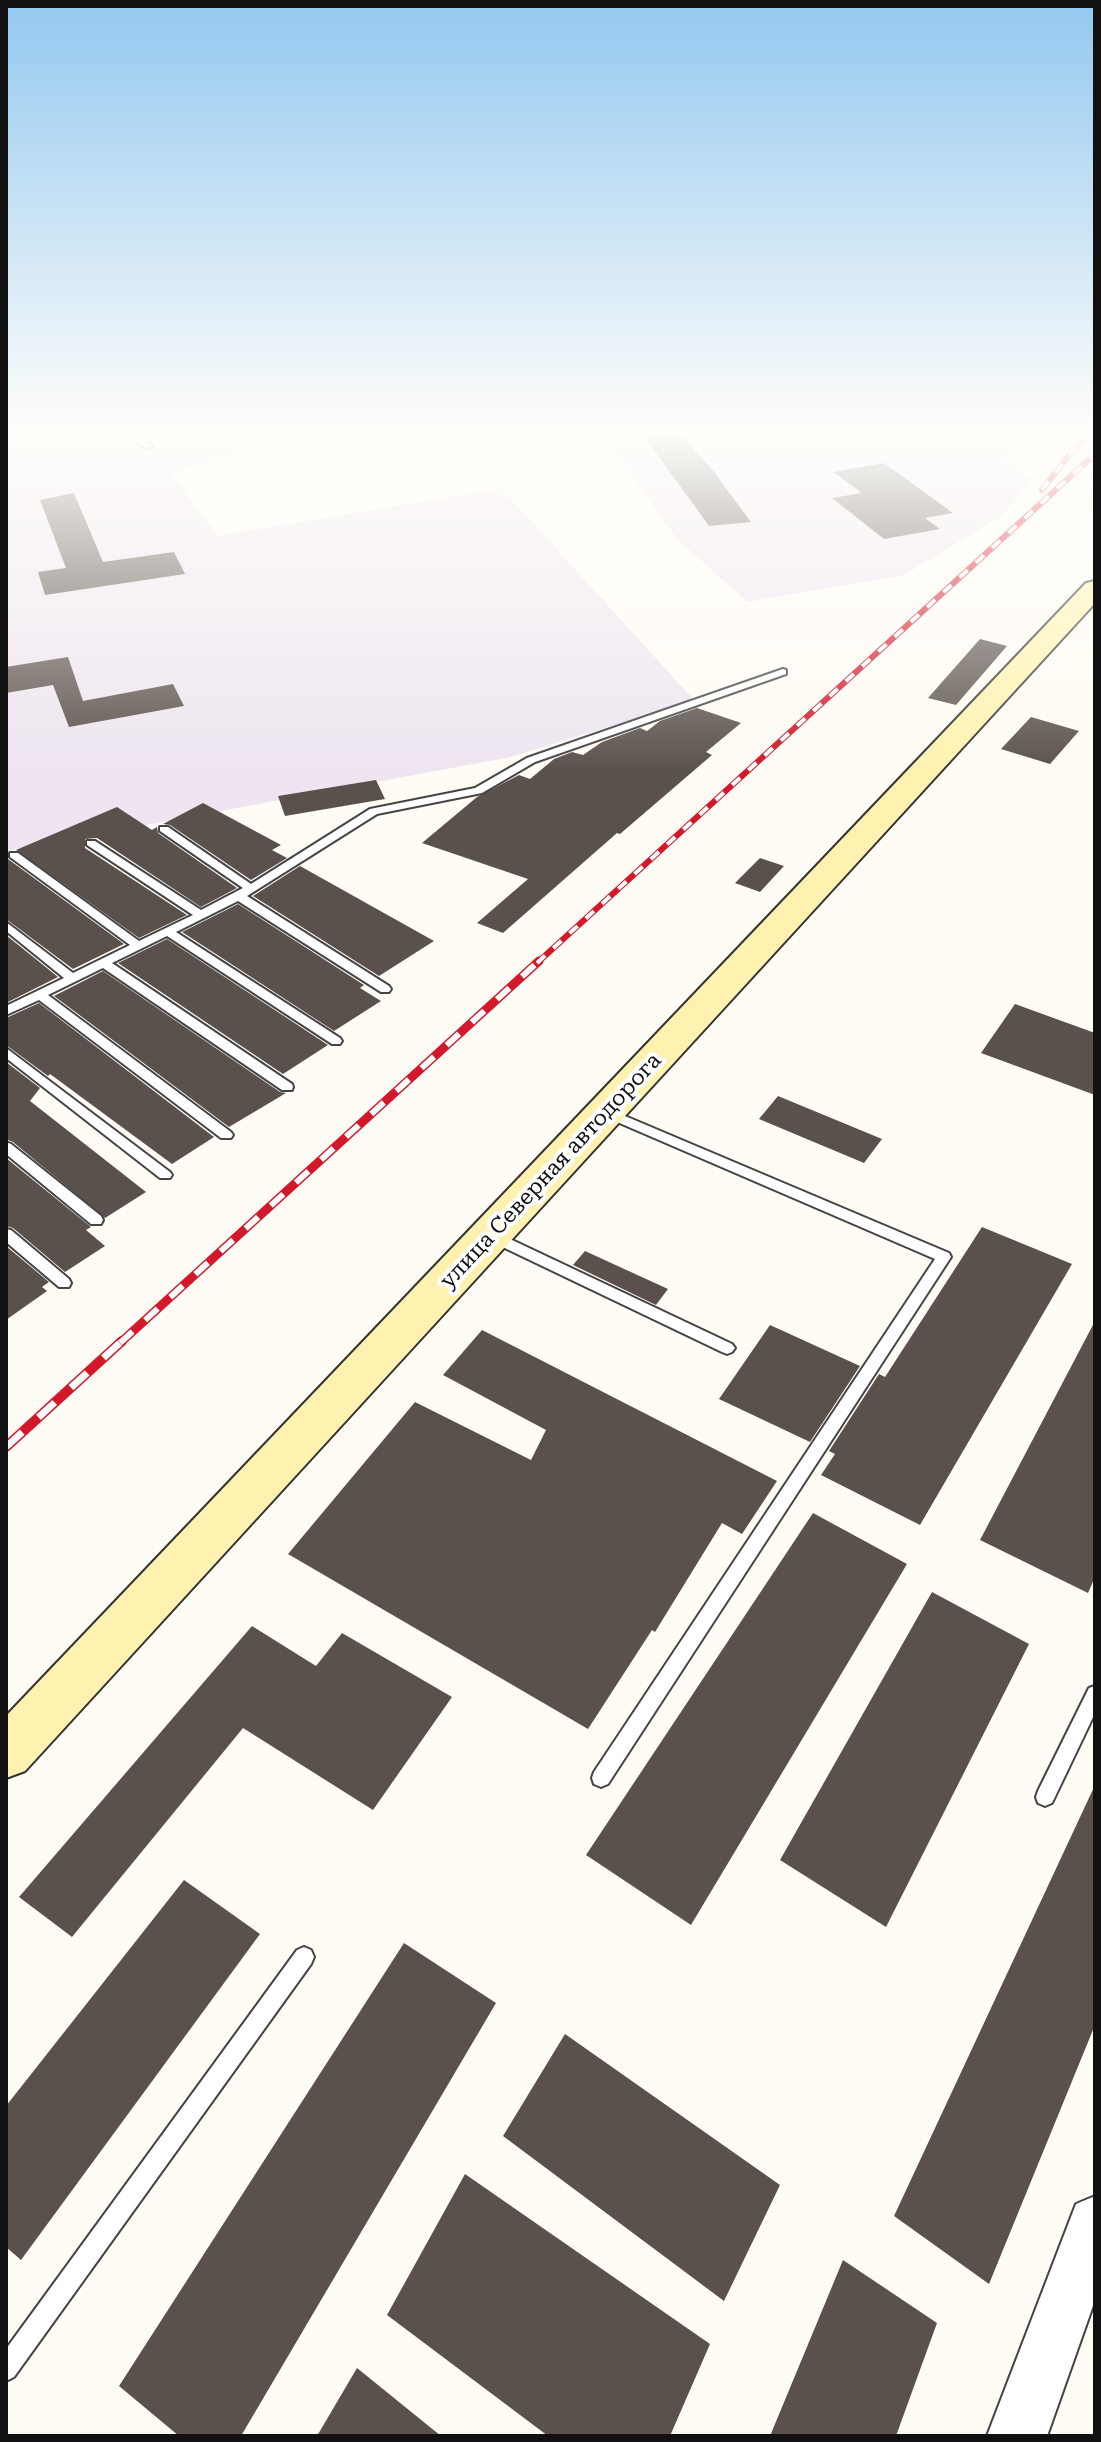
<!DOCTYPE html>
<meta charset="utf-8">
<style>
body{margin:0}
#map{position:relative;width:1101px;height:2442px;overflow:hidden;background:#fffcf5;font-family:"Roboto Serif",serif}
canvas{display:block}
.frame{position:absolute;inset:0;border:8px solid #111;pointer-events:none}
</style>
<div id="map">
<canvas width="1101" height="2442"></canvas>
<div class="frame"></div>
</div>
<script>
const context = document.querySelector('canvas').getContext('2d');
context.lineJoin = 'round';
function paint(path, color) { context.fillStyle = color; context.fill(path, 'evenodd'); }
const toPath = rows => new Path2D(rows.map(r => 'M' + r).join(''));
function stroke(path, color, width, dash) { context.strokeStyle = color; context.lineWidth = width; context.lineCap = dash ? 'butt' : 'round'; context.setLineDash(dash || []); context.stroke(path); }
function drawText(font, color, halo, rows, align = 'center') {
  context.font = font + ' "Roboto Serif",serif'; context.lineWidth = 8; context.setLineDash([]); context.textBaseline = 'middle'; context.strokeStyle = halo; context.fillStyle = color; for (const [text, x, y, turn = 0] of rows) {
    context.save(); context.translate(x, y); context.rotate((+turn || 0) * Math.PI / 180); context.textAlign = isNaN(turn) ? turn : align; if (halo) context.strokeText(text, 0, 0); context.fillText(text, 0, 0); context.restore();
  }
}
paint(toPath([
 [29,430,256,430,276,444,171,473,218,536,501,488,694,700,511,757,6,851,6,436],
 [599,430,1020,430,1006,460,1033,481,1000,517,904,575,748,602,678,540]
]), '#eee5f0');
paint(toPath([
 [677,430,714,472,751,522,709,526,641,432],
 [884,463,953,513,925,518,940,529,884,539,832,498,862,493,833,472],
 [74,493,103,562,174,552,185,574,45,595,38,572,66,568,40,500],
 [980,639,1007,646,956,705,928,698],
 [68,657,83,701,173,684,184,706,69,727,53,685,6,693,6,667],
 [697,708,741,723,706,752,712,755,620,834,617,833,503,933,477,923,528,879,422,843,477,797,519,775,530,779,554,759,572,752,583,755,602,742,640,728,647,731,660,721],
 [1031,717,1079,731,1050,764,1001,749],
 [376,780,385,799,285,816,278,796],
 [203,803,281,845,272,850,287,858,251,880,170,825,163,824],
 [117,807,152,830,157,827,158,833,237,888,201,907,97,838,85,839,85,848,187,915,139,938,16,850],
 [6,855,8,859,124,944,73,969,6,919],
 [760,858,784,866,760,892,735,883],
 [300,866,434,941,379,976,253,896],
 [238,904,364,985,360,988,381,1001,334,1031,182,932],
 [6,935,58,977,6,1003],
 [167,939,328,1045,283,1074,118,963],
 [103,971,280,1092,286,1093,229,1127,54,996],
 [39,1003,214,1137,172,1164,50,1074,48,1076,6,1045,6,1018],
 [1015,1004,1095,1033,1095,1095,981,1053],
 [6,1062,40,1088,30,1101,146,1192,105,1218,13,1142,6,1139],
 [778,1096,882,1139,864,1163,759,1119],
 [6,1158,91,1227,86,1230,105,1246,65,1272,13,1228,6,1226],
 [982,1227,1072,1264,920,1525,821,1475,835,1454,829,1451,879,1374,885,1377],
 [6,1246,49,1282,42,1287,47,1291,6,1320],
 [585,1251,668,1289,656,1305,573,1265],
 [1095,1321,1095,1577,1088,1593,980,1540],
 [770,1325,860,1366,810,1442,719,1399],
 [482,1330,777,1481,742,1534,722,1523,655,1632,652,1630,588,1729,288,1554,415,1402,531,1460,546,1430,443,1375],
 [813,1513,907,1564,691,1925,586,1855],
 [932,1592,1029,1644,886,1927,780,1860],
 [252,1626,316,1666,342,1633,452,1697,373,1810,243,1728,72,1937,19,1897],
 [1095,1785,1095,2025,989,2284,894,2216],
 [184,1880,260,1934,21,2260,6,2247,6,2106],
 [404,1943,496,2003,241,2436,179,2436,119,2386],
 [565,2034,780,2185,724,2301,503,2136],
 [465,2174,710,2344,670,2436,548,2436,387,2315],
 [843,2260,937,2323,896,2436,770,2436],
 [357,2368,441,2436,317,2436]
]), '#5b514c');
const service = toPath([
 [119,430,128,430,153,446,146,448,119,430],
 [783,669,786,670,786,674,535,762,482,793,377,814,247,896,389,986,391,989,389,992,381,992,238,901,176,932,340,1038,342,1041,340,1044,332,1044,167,936,112,963,292,1084,293,1087,292,1090,282,1090,103,968,48,995,231,1132,233,1135,231,1138,221,1138,39,1000,6,1015,6,1006,64,978,6,931,6,922,73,973,130,945,10,857,10,853,18,853,139,941,193,915,87,845,87,841,95,841,201,910,243,888,160,831,160,827,168,827,251,884,370,809,475,788,527,758,783,669],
 [6,1048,170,1172,172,1175,170,1178,160,1178,6,1058,6,1048],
 [606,1108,949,1253,951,1257,608,1784,601,1787,594,1784,592,1778,594,1772,935,1259,601,1115,599,1112,601,1109,606,1108],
 [6,1142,11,1144,101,1216,103,1220,101,1224,91,1224,6,1154,6,1142],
 [6,1229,11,1230,69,1279,71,1283,69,1287,59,1287,6,1242,6,1229],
 [493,1231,732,1344,735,1348,732,1352,727,1354,722,1352,488,1240,486,1236,493,1231],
 [1095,1686,1095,1713,1052,1803,1045,1806,1038,1803,1036,1797,1038,1791,1089,1688,1095,1686],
 [304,1947,311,1950,314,1957,311,1964,14,2377,6,2381,6,2349,297,1950,304,1947]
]);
const minor = toPath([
 [6,430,16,430,6,435,6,430]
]);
const tertiary = toPath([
 [1095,2196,1095,2300,1047,2436,987,2436,1076,2204,1095,2196]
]);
const secondary = toPath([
 [1095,581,1095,603,25,1771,6,1778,6,1716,1086,583,1095,581]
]);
stroke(service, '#444', 4);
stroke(minor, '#444', 4);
stroke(tertiary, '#444', 4);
stroke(secondary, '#333', 4);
paint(service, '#fff');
paint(minor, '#fff');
paint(tertiary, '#fff');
paint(secondary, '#fff2b0');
const railFar2 = toPath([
 [1042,490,1073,450,1095,431],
 [537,963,1095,454]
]);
const railFar1 = toPath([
 [120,1343,539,961]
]);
const rail = toPath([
 [6,1447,122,1341]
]);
stroke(railFar2, '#d2182a', 6);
stroke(railFar1, '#d2182a', 9);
stroke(rail, '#d2182a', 10);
stroke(railFar2, '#fff', 4, [11]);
stroke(railFar1, '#fff', 6, [17]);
stroke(rail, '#fff', 7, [22]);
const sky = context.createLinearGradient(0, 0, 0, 772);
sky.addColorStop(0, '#93c8f0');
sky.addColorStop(0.56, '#fffefa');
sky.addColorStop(1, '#fffefa00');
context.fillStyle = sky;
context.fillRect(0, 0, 1101, 772);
drawText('22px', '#111', '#fff', [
 ["улица Северная автодорога",551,1171,-47]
]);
</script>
